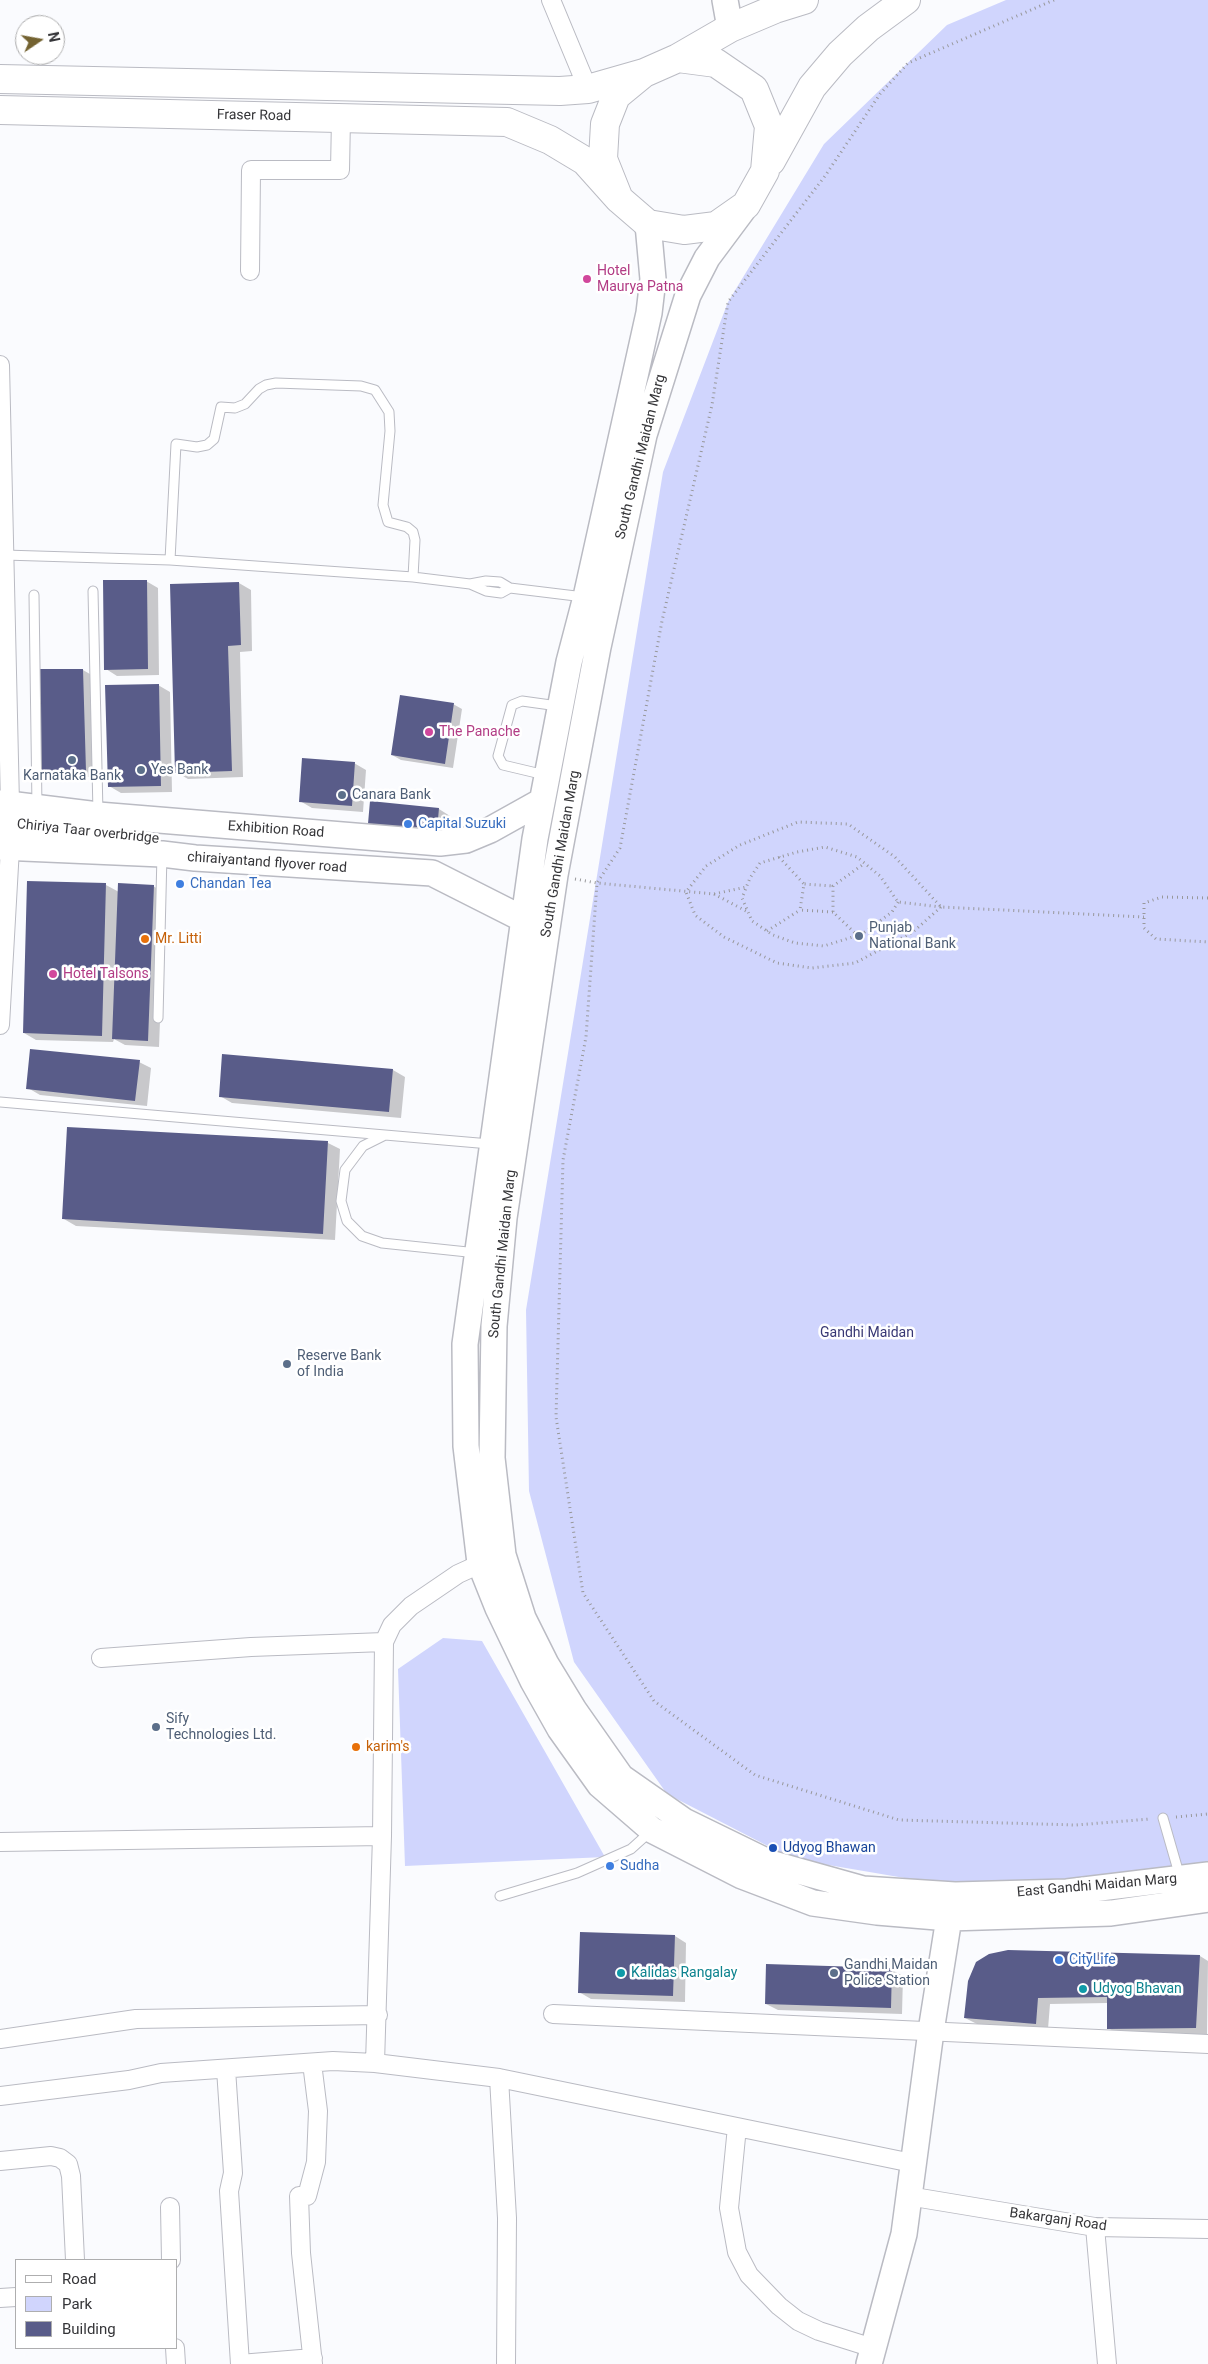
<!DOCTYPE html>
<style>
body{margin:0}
#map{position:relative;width:1208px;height:2364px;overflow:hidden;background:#fafbfe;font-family:Roboto,sans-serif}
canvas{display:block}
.legend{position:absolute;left:15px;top:2259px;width:162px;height:90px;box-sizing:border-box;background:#fff;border:1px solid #aeaeaf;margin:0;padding:6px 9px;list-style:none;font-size:15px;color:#353538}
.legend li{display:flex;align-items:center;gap:10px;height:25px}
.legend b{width:25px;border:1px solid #aeaeaf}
.north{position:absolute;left:15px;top:15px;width:50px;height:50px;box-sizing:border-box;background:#fff;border:1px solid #aeaeaf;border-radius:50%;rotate:78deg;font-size:14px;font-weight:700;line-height:20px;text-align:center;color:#353538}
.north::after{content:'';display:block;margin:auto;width:18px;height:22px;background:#746331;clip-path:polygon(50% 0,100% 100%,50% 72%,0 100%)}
</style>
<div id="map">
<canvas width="1208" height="2364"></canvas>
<ul class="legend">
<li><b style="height:6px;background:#fff"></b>Road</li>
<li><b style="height:14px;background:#d0d5fd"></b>Park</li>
<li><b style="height:14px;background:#595c89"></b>Building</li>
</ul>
<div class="north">N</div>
</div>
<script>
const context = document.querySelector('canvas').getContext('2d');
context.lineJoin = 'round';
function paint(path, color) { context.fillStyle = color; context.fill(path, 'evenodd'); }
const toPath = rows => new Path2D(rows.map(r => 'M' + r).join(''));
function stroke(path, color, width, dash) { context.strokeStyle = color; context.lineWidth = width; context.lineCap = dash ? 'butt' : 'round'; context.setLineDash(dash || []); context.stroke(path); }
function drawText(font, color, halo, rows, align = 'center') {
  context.font = font + ' Roboto,sans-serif'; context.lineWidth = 5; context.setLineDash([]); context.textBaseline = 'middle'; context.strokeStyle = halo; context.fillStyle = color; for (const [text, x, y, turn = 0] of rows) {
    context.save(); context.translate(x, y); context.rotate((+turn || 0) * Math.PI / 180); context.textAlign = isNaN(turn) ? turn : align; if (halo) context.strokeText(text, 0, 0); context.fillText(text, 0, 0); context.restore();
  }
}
paint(toPath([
 [1006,0,1208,0,1208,1864,981,1891,793,1859,667,1794,574,1662,529,1491,526,1310,663,472,728,302,824,144,947,25],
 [443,1638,482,1641,605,1857,405,1866,398,1669]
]), '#d0d5fd');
paint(toPath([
 [146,581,158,588,159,675,117,676,106,669],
 [239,583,251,590,252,651,240,652,243,777,188,779,176,772],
 [38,670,83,670,95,677,97,777,52,777,40,770],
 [158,685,170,692,172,792,121,793,109,786],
 [453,704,462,709,453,768,401,760,392,755],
 [354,763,366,770,363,812,312,808,300,801],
 [439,809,450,816,448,848,381,841],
 [106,885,119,892,153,886,165,893,159,1047,125,1045,114,1039,113,1042,36,1040,24,1033],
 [139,1062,151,1068,147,1106,40,1095,28,1088],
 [393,1070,405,1077,401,1118,232,1103,220,1096],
 [68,1128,328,1143,340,1149,335,1240,76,1226,64,1219],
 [675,1936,686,1943,685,2002,591,1999,579,1992],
 [1200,1956,1208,1961,1207,2035,1120,2035,1108,2028,1108,2003,1050,2004,1048,2029,977,2024,965,2018,970,1981],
 [892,1970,903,1976,902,2014,778,2010,766,2004]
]), '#0003');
paint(toPath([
 [103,580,147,580,148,669,104,670],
 [239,582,241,645,228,646,232,771,175,773,170,584],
 [37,669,83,669,86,771,39,771],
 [159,684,161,786,108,787,105,685],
 [400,695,454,703,445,764,391,755],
 [302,758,355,762,352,806,299,802],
 [370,801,439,808,436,842,367,835],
 [27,881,106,883,102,1036,23,1033],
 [118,883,154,885,148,1041,112,1039],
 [30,1049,140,1060,135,1101,26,1089],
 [222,1054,393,1069,389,1112,219,1097],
 [67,1127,328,1141,323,1234,62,1219],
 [580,1932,675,1935,673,1996,578,1993],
 [1008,1950,1200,1955,1196,2028,1107,2029,1107,1997,1038,1998,1036,2024,964,2018,968,1981,976,1962,989,1954],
 [766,1964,892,1968,891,2008,765,2004]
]), '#595c89');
const lane = toPath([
 [4,555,170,560,413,577,470,584,486,581,500,582,510,588,501,593,486,591,470,584],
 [170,560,176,444,197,447,207,445,214,439,221,407,235,408,245,404,259,389,266,385,276,383,361,386,375,390,389,412,390,431,383,505,388,522,407,527,413,532,415,540,413,577],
 [510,588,584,597],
 [93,591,98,813],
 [34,595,37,807],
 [545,775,503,765,498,756,512,705,522,701,558,706],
 [158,1018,162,854],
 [0,1102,490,1144],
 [385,1135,363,1146,345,1170,341,1201,347,1221,362,1236,382,1243,477,1253],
 [1163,1818,1180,1877],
 [500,1896,577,1873,631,1849,651,1831]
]);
const street = toPath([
 [551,0,588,89],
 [250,271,251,170,340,170,341,118],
 [0,365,10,804],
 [0,1025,10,848],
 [101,1658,251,1647,384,1642],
 [382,1836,384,1642,392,1625,411,1606,458,1574,491,1559],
 [0,1842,382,1836,375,2063],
 [553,2014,1208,2044],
 [0,2039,136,2019,378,2015],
 [312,2063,318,2111,316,2162,307,2196,299,2196,301,2253,313,2364],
 [226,2069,233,2173,229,2191,240,2364],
 [499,2078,507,2218,506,2364],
 [0,2096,129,2080,161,2073,333,2061,375,2063,499,2078,912,2163],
 [737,2127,729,2208,737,2252,749,2275,779,2306,798,2321,819,2331,873,2348],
 [0,2161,51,2156,60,2158,68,2164,71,2176,75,2260],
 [908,2196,1095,2227,1208,2229],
 [170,2207,171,2260],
 [1095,2227,1107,2364],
 [0,2298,16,2297],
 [175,2348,176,2364],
 [240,2364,313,2358]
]);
const secondary = toPath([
 [725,0,730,28],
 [742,211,707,258,688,295,644,435,598,647,555,875,504,1218,494,1326,492,1458,503,1555,523,1618,546,1664,574,1710,621,1777,684,1821,770,1863,863,1889,955,1895,1067,1892,1208,1875],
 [648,224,653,279,649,313,586,597,569,662,535,839,465,1344,466,1446,480,1563,498,1608,533,1681,560,1729,600,1785,652,1830,742,1876,813,1903,877,1912,949,1918,1111,1913,1208,1899],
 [0,803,98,815,440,843,466,840,490,830,542,801],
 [0,823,112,834],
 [0,847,162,854,195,858,432,873,523,919,532,907],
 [869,2364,904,2234,931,2031,949,1918]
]);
const primary = toPath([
 [678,58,716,63,754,89,769,126,765,171,746,205,716,226,684,230,648,224,619,199,603,159,605,124,616,96,644,73,678,58],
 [678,58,730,28,775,9,804,0],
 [0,79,560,91,588,89,644,73],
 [0,110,507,122,550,140,585,161,619,199],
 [771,161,812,87,840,54,868,28,906,0]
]);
stroke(lane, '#babbc3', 11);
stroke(street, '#babbc3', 20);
stroke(secondary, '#babbc3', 28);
stroke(primary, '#babbc3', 30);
stroke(toPath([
 [1054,0,908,63,880,94,825,176,728,302,712,405,662,621,620,848,597,883,586,1037,563,1160,556,1417,583,1593,654,1701,755,1775,899,1820,1076,1825,1150,1819],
 [779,857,804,884],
 [575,879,597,883,714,894,746,887],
 [714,894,746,911],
 [1208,898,1162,897,1144,903,1144,928,1156,939,1208,942],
 [898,902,892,912,862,934,824,946,795,943,773,935,752,921,742,898,750,878,760,863,797,852,825,847,857,857,880,876,898,902,941,907],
 [941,907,913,932,855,963,812,968,777,963,724,937,695,915,686,892,706,866,740,845,798,822,848,824,895,857,941,907,1144,917],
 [833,912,800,910,804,884,833,886],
 [767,931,800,910],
 [858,936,833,912,833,886,865,863],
 [1176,1817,1208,1814]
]), '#98989b', 3, [1, 4]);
stroke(lane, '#fff', 9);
stroke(street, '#fff', 18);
stroke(secondary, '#fff', 25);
stroke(primary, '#fff', 28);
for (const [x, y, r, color] of [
 [587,279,5,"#d1479c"],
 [429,732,5,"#d1479c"],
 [72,760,5,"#5c6f8a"],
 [141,770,5,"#5c6f8a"],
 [342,795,5,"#5c6f8a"],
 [408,824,5,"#3f7fe0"],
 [180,884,5,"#3f7fe0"],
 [859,936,5,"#5c6f8a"],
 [145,939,5,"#e8710a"],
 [53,974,5,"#d1479c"],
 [287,1364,5,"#5c6f8a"],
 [156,1727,5,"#5c6f8a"],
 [356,1747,5,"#e8710a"],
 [773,1848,5,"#1a4fb4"],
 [610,1866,5,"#3f7fe0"],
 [1059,1960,5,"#3f7fe0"],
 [621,1973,5,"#0f9aa8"],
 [834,1973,5,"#5c6f8a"],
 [1083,1989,5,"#0f9aa8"]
]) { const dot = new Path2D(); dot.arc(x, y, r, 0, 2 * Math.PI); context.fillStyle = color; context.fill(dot); stroke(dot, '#fff', 2); }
drawText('14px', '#353538', '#fff', [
 ["Fraser Road",254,116,1],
 ["South Gandhi Maidan Marg",641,457,-76],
 ["Exhibition Road",276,830,4],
 ["Chiriya Taar overbridge",88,832,6],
 ["South Gandhi Maidan Marg",561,854,-80],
 ["chiraiyantand flyover road",267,863,4],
 ["South Gandhi Maidan Marg",503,1254,-84],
 ["East Gandhi Maidan Marg",1097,1886,-5],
 ["Bakarganj Road",1058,2220,8]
]);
drawText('14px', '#b23c85', '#fff', [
 ["Hotel",597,271],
 ["Maurya Patna",597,287],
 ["The Panache",439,732],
 ["Hotel Talsons",63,974]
], 'left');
drawText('14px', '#4e5e75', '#fff', [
 ["Yes Bank",151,770],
 ["Karnataka Bank",72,776,"center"],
 ["Canara Bank",352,795],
 ["Punjab",869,928],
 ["National Bank",869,944],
 ["Reserve Bank",297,1356],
 ["of India",297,1372],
 ["Sify",166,1719],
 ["Technologies Ltd.",166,1735],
 ["Gandhi Maidan",844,1965],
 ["Police Station",844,1981]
], 'left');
drawText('14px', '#366cbe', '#fff', [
 ["Capital Suzuki",418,824],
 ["Chandan Tea",190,884],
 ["Sudha",620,1866],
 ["CityLife",1069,1960]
], 'left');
drawText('14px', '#c56008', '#fff', [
 ["Mr. Litti",155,939],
 ["karim's",366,1747]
], 'left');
drawText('14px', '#373774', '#fff', [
 ["Gandhi Maidan",867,1333]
]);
drawText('14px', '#164399', '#fff', [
 ["Udyog Bhawan",783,1848]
], 'left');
drawText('14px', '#0d838f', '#fff', [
 ["Kalidas Rangalay",631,1973],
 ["Udyog Bhavan",1093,1989]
], 'left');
</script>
